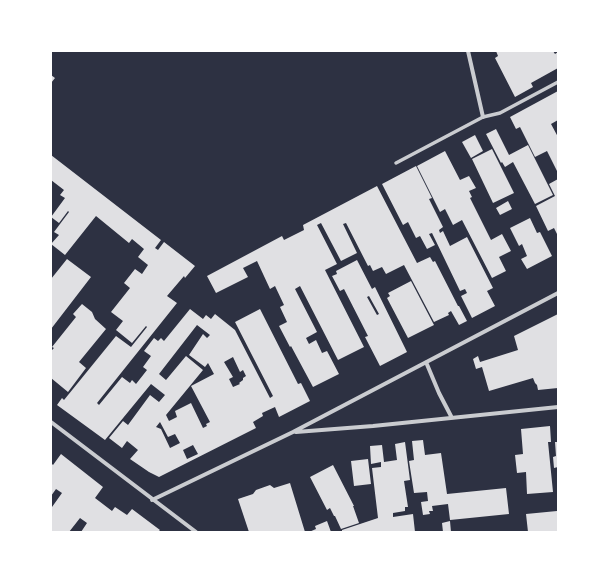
<!DOCTYPE html>
<style>
body{margin:0}
#map{position:relative;width:609px;height:583px;overflow:hidden;background:#2d3142;font-family:"Source Serif 4",serif}
canvas{display:block}
.frame{position:absolute;inset:0;border:52px solid #fff;pointer-events:none}
</style>
<div id="map">
<canvas width="609" height="583"></canvas>
<div class="frame"></div>
</div>
<script>
const context = document.querySelector('canvas').getContext('2d');
context.lineJoin = 'round';
function paint(path, color) { context.fillStyle = color; context.fill(path, 'evenodd'); }
const toPath = rows => new Path2D(rows.map(r => 'M' + r).join(''));
function stroke(path, color, width, dash) { context.strokeStyle = color; context.lineWidth = width; context.lineCap = dash ? 'butt' : 'round'; context.setLineDash(dash || []); context.stroke(path); }
paint(toPath([
 [496,51,553,51,555,54,558,52,558,68,531,83,533,87,515,97,495,58,498,56],
 [51,75,55,78,51,83],
 [558,91,558,120,551,124,558,137,558,173,547,151,535,157,520,127,516,129,510,117],
 [496,129,509,155,528,145,553,195,535,204,513,162,505,167,502,162,501,163,486,134],
 [475,135,483,151,471,158,462,142],
 [492,149,514,193,493,203,472,159],
 [445,151,460,180,469,176,476,188,469,191,472,197,470,198,491,240,502,234,511,251,499,257,506,271,492,278,462,220,453,225,445,209,440,212,417,166],
 [51,155,161,240,155,248,158,250,164,242,195,266,185,278,184,276,167,296,177,303,97,403,99,405,122,377,130,383,132,380,136,384,147,370,143,367,151,356,144,351,154,338,158,341,161,338,164,341,190,309,203,319,206,315,211,319,215,314,235,330,270,398,273,396,235,322,260,309,298,384,301,383,310,401,279,417,275,407,262,413,263,416,253,422,256,428,159,477,149,472,130,459,138,450,127,441,122,448,109,438,123,421,128,425,150,395,159,402,165,395,151,384,105,440,57,405,62,398,64,400,116,336,131,347,147,327,146,326,132,343,116,330,123,321,111,312,130,288,124,283,135,269,142,274,148,265,138,257,144,249,132,239,129,243,96,216,65,255,51,244,59,235,54,232,69,212,68,211,59,223,51,217,65,198,60,195,64,190,51,180],
 [197,325,210,335,207,338,203,334,189,355,205,367,208,363,214,374,191,386,210,422,206,424,207,426,203,428,191,403,175,411,177,417,169,421,166,415,203,370,186,356,166,380,159,374],
 [233,357,240,372,243,370,246,376,243,378,243,380,239,383,240,384,233,387,229,379,233,377,224,362],
 [160,422,168,437,175,434,180,443,170,448,161,429,156,427],
 [193,445,198,454,187,459,183,450],
 [416,166,432,198,429,199,443,227,439,230,440,233,443,231,450,246,467,237,493,288,487,291,495,306,472,318,461,296,467,293,465,289,460,291,432,233,429,234,435,245,427,249,420,236,416,238,408,222,403,225,382,184],
 [558,179,558,236,554,228,548,231,536,206,555,196,549,184],
 [377,186,417,263,430,257,433,262,435,261,458,306,459,306,467,321,459,325,451,311,448,313,449,315,434,322,404,265,386,274,382,267,373,271,370,265,368,266,346,223,343,224,357,253,341,261,321,223,317,225,337,264,325,270,364,347,338,360,300,286,295,289,317,332,306,338,309,344,316,340,322,353,327,351,339,374,313,387,291,346,290,347,279,326,287,322,280,307,284,305,275,286,270,289,257,261,243,268,248,277,216,293,207,276,282,236,284,240,304,230,303,225],
 [508,201,512,209,500,215,496,208],
 [530,218,537,233,540,232,552,256,527,269,521,259,527,256,522,244,519,246,510,228],
 [67,259,91,277,51,329,51,279],
 [357,260,372,289,375,287,407,352,380,366,365,337,368,336,344,289,340,291,332,276,337,274,336,271],
 [369,296,379,314,377,315,367,297],
 [411,281,434,325,408,338,387,298,390,296,388,293],
 [82,304,92,312,95,319,106,329,79,362,86,368,68,392,51,378,51,351,54,348,52,347,76,317,73,314],
 [558,314,558,388,538,390,537,385,535,383,533,378,489,391,482,367,476,369,473,359,478,356,480,362,518,350,514,336],
 [550,426,551,442,548,442,553,492,527,494,526,472,517,473,515,455,523,454,521,429],
 [423,440,425,455,441,453,447,494,506,488,509,514,450,520,448,504,432,506,433,511,429,511,430,514,423,515,421,502,428,501,427,492,414,493,409,461,414,460,412,441],
 [405,442,410,480,404,481,408,507,405,507,405,511,393,513,393,517,413,514,415,532,342,532,342,530,378,518,372,468,381,467,381,462,371,464,370,446,382,445,384,462,397,460,395,444],
 [555,442,558,442,558,467,554,468,553,457,556,456],
 [61,454,103,487,95,498,112,511,115,507,127,515,132,509,160,530,158,532,81,532,87,523,80,518,69,532,51,532,51,506,52,507,62,493,56,489,51,496,51,463,53,465],
 [368,459,371,484,354,486,351,461],
 [333,465,354,506,353,506,359,523,341,529,335,516,334,516,330,508,327,510,310,477],
 [290,483,305,532,249,532,238,499,253,494,256,490,270,485,274,488],
 [557,511,558,532,528,532,526,514],
 [327,521,331,532,309,532,316,529,315,526],
 [450,521,451,532,443,532,442,523]
]), '#e0e0e3');
stroke(toPath([
 [396,163,483,117,500,113,558,82]
]), '#caccd0', 3.5);
stroke(toPath([
 [468,51,483,117],
 [426,362,439,393,452,418],
 [51,422,196,532],
 [296,432,373,426,558,407],
 [152,500,293,432,558,293]
]), '#caccd0', 4);
</script>
